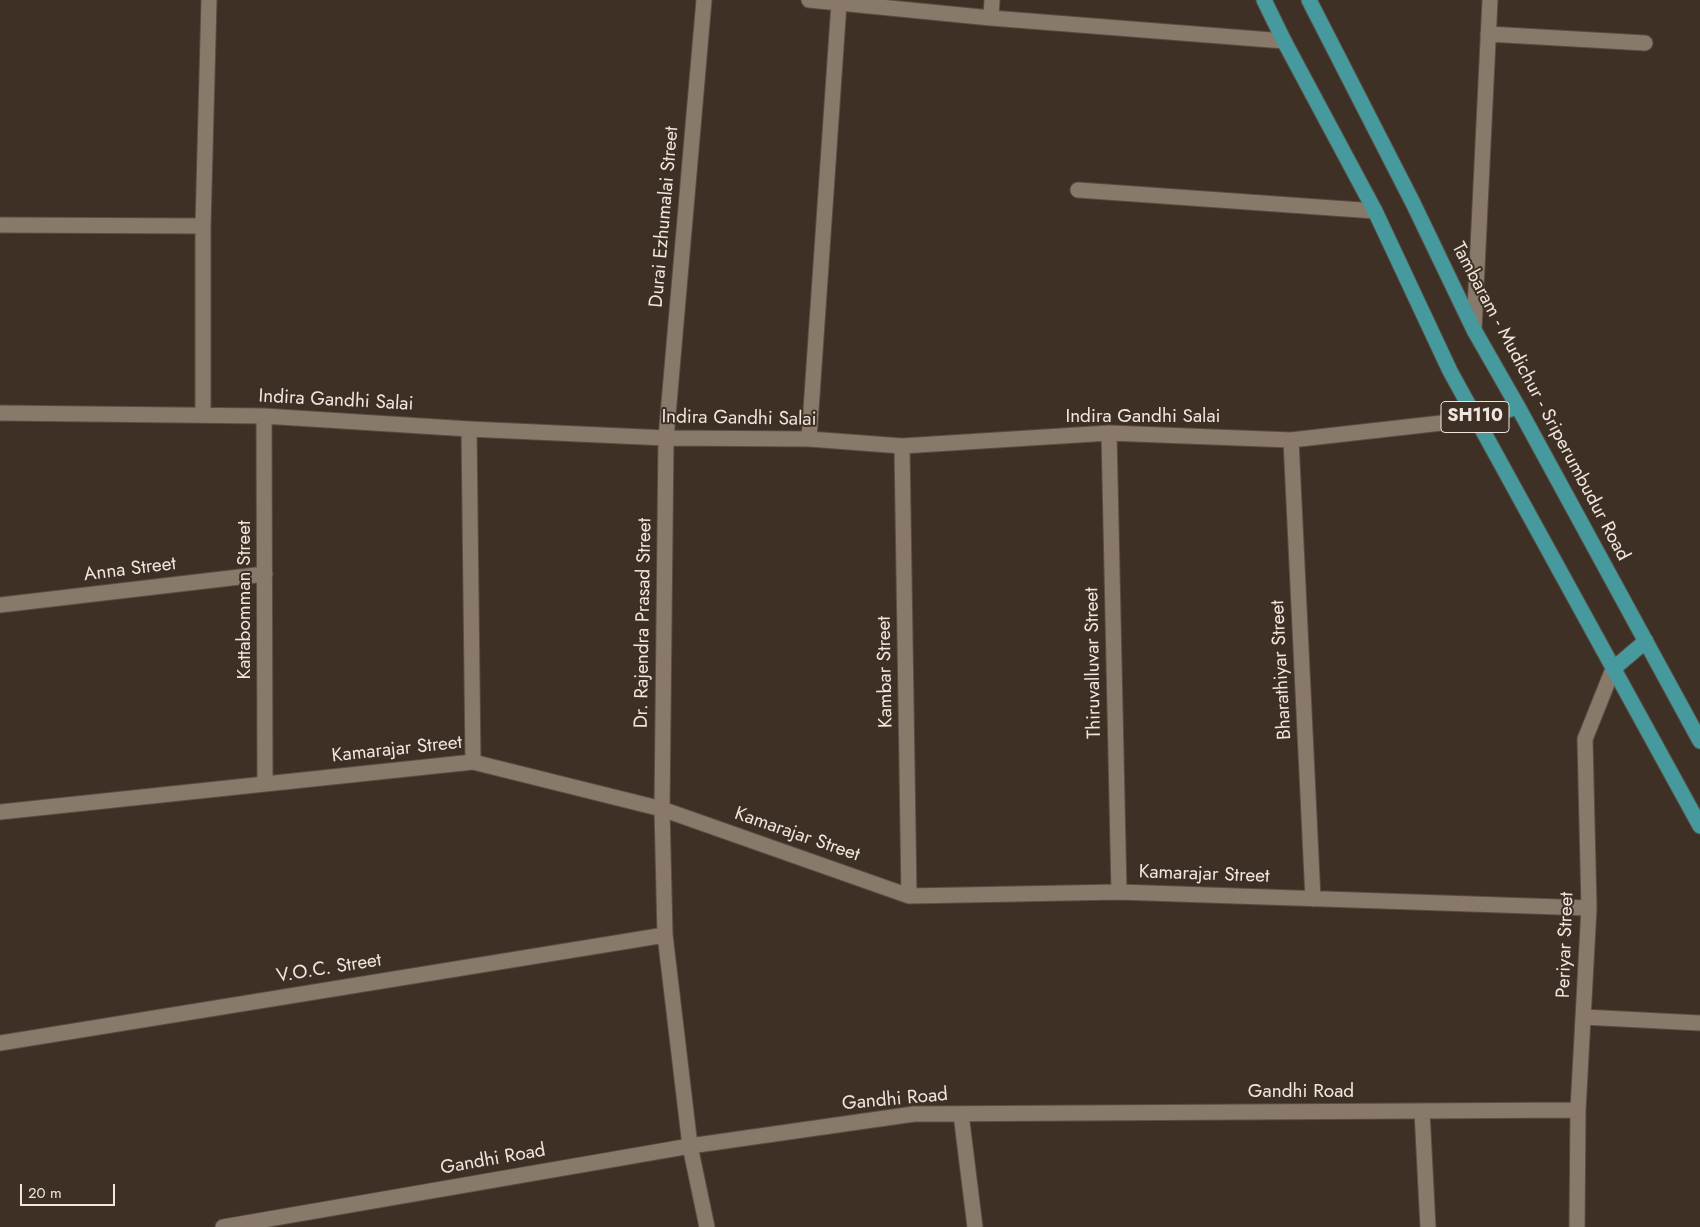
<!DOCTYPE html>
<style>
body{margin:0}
#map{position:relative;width:1700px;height:1227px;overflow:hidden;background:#3e3024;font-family:Jost,sans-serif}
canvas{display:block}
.scale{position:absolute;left:20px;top:1184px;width:95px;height:22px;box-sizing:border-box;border:2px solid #f0e6df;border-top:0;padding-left:6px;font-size:15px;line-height:18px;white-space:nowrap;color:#f0e6df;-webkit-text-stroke:4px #3e3024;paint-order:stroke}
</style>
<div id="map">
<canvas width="1700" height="1227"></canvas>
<div class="scale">20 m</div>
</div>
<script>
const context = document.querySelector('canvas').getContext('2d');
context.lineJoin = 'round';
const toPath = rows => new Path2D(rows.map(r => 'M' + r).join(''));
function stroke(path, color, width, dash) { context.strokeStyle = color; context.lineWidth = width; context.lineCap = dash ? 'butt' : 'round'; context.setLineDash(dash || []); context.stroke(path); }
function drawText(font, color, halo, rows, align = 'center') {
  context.font = font + ' Jost,sans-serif'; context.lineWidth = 4; context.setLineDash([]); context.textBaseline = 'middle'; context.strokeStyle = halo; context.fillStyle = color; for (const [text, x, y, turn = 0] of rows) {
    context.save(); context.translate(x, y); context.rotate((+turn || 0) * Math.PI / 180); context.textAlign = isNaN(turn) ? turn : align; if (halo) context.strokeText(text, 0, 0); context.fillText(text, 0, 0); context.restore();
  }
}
const street = toPath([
 [704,0,666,438,662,809,665,935,690,1146,707,1227],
 [809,0,991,18,1284,41],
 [991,18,992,0],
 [1488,34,1645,43],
 [1078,190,1375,211],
 [0,225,203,226],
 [1474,330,1490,0],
 [0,413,264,416,469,429,666,438,809,439,902,446,1109,433,1291,440,1477,419],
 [203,414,203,226,209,0],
 [264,416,265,783],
 [469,429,473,762],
 [1109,433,1119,892],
 [809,439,839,3],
 [1291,440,1313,899],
 [902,446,909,896],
 [0,605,265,574],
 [0,812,473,762,662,809,909,896,1119,892,1589,908],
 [1583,1017,1700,1023],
 [0,1043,665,935],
 [1422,1111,1428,1227],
 [961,1114,975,1227],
 [223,1227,690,1146,914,1114,1578,1110],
 [1577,1227,1578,1110,1589,908,1585,739,1613,669]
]);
const primary = toPath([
 [1264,0,1284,41,1375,211,1450,371,1700,826],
 [1309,0,1413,203,1474,330,1518,407,1700,741],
 [1477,419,1518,407],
 [1613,669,1646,641]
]);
stroke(street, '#594e44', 17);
stroke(primary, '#594e44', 17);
stroke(street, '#89796b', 15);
stroke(primary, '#46999c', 15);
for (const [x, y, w] of [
 [1475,417,68]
]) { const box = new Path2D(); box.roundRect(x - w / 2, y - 15.5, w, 31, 4); context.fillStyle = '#3e3024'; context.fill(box); stroke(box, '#f0e6df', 1); }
drawText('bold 18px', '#f0e6df', null, [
 ["SH110",1475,417]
]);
drawText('19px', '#f0e6df', '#3e3024', [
 ["Durai Ezhumalai Street",665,217,-85],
 ["Indira Gandhi Salai",336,401,3],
 ["Tambaram - Mudichur - Sriperumbudur Road",1540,402,62],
 ["Indira Gandhi Salai",1143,417],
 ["Indira Gandhi Salai",739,419,1],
 ["Anna Street",130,570,-7],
 ["Kattabomman Street",245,600,-90],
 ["Dr. Rajendra Prasad Street",644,623,-89],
 ["Thiruvalluvar Street",1094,663,-91],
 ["Bharathiyar Street",1282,670,-93],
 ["Kambar Street",886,672,-91],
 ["Kamarajar Street",397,750,-6],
 ["Kamarajar Street",797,835,19],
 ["Kamarajar Street",1204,875,2],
 ["Periyar Street",1566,945,-88],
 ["V.O.C. Street",329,969,-9],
 ["Gandhi Road",1301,1092],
 ["Gandhi Road",895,1100,-5],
 ["Gandhi Road",493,1160,-10]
]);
</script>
